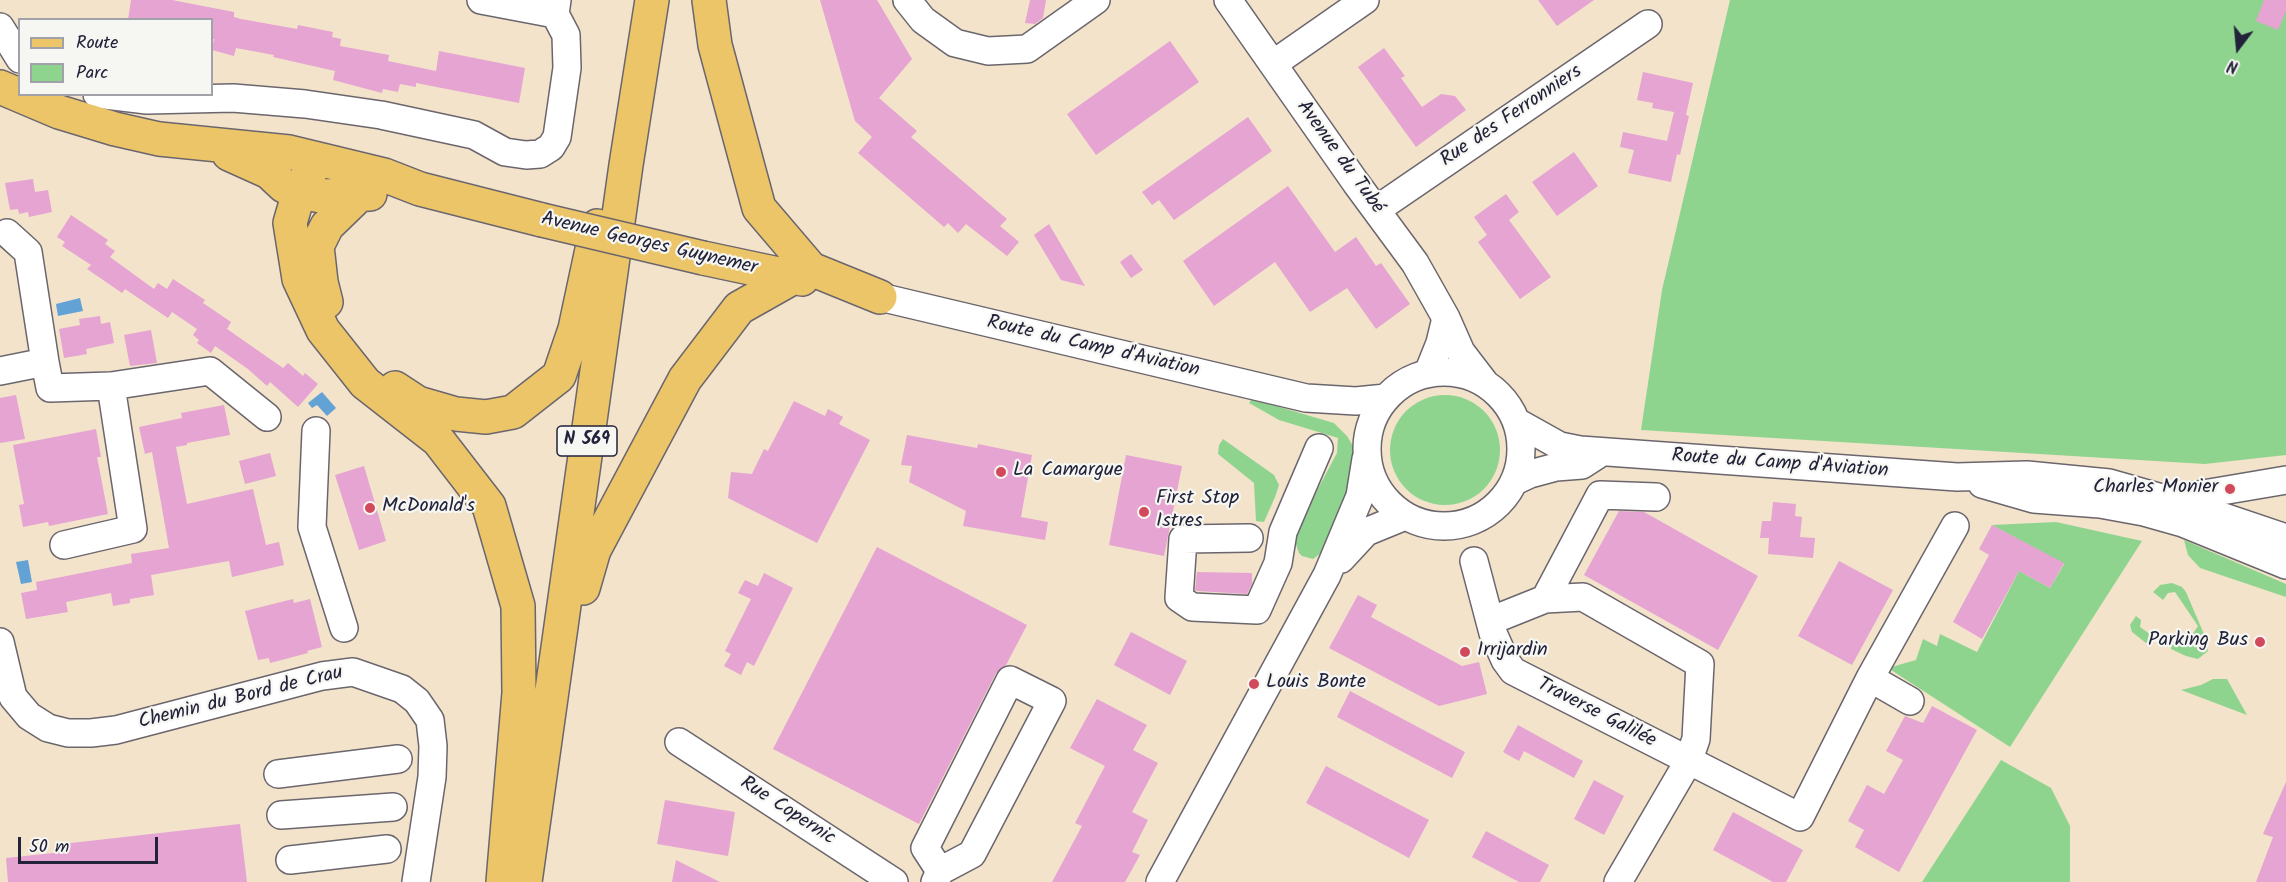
<!DOCTYPE html>
<meta charset="utf-8">
<style>
body{margin:0}
#map{position:relative;width:2286px;height:882px;overflow:hidden;background:#f2e3ca;font-family:Kalam,sans-serif}
canvas{display:block}
.legend{position:absolute;left:18px;top:18px;width:195px;height:78px;box-sizing:border-box;background:#f6f6f2;border:2px solid #a1a1a9;margin:0;padding:8px 10px;list-style:none;font-size:18px;color:#22223b}
.legend li{display:flex;align-items:center;gap:12px;height:30px}
.legend b{width:30px;border:2px solid #a1a1a9}
.north{position:absolute;left:2208px;top:18px;width:60px;height:60px;-webkit-text-stroke:4px #f6f6f2;paint-order:stroke;rotate:196deg;font-size:16px;font-weight:700;line-height:24px;text-align:center;color:#22223b}
.north::after{content:'';display:block;margin:auto;width:21px;height:27px;background:#22223b;clip-path:polygon(50% 0,100% 100%,50% 72%,0 100%)}
.scale{position:absolute;left:18px;top:837px;width:140px;height:27px;box-sizing:border-box;border:3px solid #22223b;border-top:0;padding-left:8px;font-size:18px;line-height:21px;white-space:nowrap;color:#22223b;-webkit-text-stroke:4px #f6f6f2;paint-order:stroke}
</style>
<div id="map">
<canvas width="2286" height="882"></canvas>
<ul class="legend">
<li><b style="height:8px;background:#edc569"></b>Route</li>
<li><b style="height:16px;background:#8fd48e"></b>Parc</li>
</ul>
<div class="north">N</div>
<div class="scale">50 m</div>
</div>
<script>
const context = document.querySelector('canvas').getContext('2d');
context.lineJoin = 'round';
function paint(path, color) { context.fillStyle = color; context.fill(path, 'evenodd'); }
const toPath = rows => new Path2D(rows.map(r => 'M' + r).join(''));
function stroke(path, color, width, dash) { context.strokeStyle = color; context.lineWidth = width; context.lineCap = dash ? 'butt' : 'round'; context.setLineDash(dash || []); context.stroke(path); }
function drawText(font, color, halo, rows, align = 'center') {
  context.font = font + ' Kalam,sans-serif'; context.lineWidth = 4.5; context.setLineDash([]); context.textBaseline = 'middle'; context.strokeStyle = halo; context.fillStyle = color; for (const [text, x, y, turn = 0] of rows) {
    context.save(); context.translate(x, y); context.rotate((+turn || 0) * Math.PI / 180); context.textAlign = isNaN(turn) ? turn : align; if (halo) context.strokeText(text, 0, 0); context.fillText(text, 0, 0); context.restore();
  }
}
paint(toPath([
 [1730,0,2286,0,2286,455,2205,464,1641,430,1662,290],
 '1390 450a55 55 0 1 1 110 0a55 55 0 1 1-110 0Z',
 [1252,399,1334,423,1347,436,1356,451,1357,479,1325,550,1313,559,1302,556,1299,553,1294,539,1297,528,1337,453,1338,438,1279,420,1249,403],
 [1223,439,1274,475,1279,485,1275,497,1264,522,1256,521,1254,483,1218,454,1219,445],
 [2056,522,2142,541,2010,747,1888,668,1916,660,1923,639,1937,646,1940,634,1977,652,2019,571,2050,588,2064,564,1992,525],
 [2184,540,2286,584,2286,597,2200,568,2188,555],
 [2172,583,2182,587,2186,592,2206,639,2208,651,2198,659,2186,656,2171,649,2173,640,2184,647,2198,626,2175,592,2168,593,2163,600,2153,592,2160,585],
 [2136,616,2141,620,2140,627,2154,637,2152,643,2146,643,2132,632,2130,625],
 [2213,679,2227,679,2247,715,2181,690,2201,685],
 [2001,760,2051,788,2070,826,2070,882,1922,882]
]), '#8fd48e');
paint(toPath([
 [80,298,83,311,58,316,56,304],
 [322,392,336,408,327,416,317,405,312,408,308,403],
 [28,560,32,582,21,584,16,562]
]), '#63a2d5');
paint(toPath([
 [131,0,172,0,234,12,234,17,241,19,297,29,298,25,333,32,332,37,341,39,340,46,389,55,388,61,436,71,439,51,525,68,519,103,416,83,416,87,400,84,398,92,383,89,382,93,333,80,335,71,273,57,274,55,236,48,234,56,212,50,214,39,212,39,212,20,128,20],
 [820,0,877,0,912,59,879,98,917,131,911,137,1007,219,1000,226,1019,242,1007,256,966,224,958,233,948,223,944,227,858,153,872,137,855,121],
 [1030,0,1046,0,1043,18,1035,24,1025,23],
 [1538,0,1594,0,1557,26],
 [2264,0,2286,0,2286,11,2278,30,2256,21],
 [1170,41,1199,82,1096,155,1067,114],
 [1384,48,1405,76,1401,78,1422,107,1441,94,1455,96,1466,110,1416,147,1358,67],
 [1643,72,1693,83,1686,115,1683,114,1689,116,1680,155,1677,154,1671,182,1628,173,1634,150,1620,147,1623,132,1667,141,1674,112,1652,108,1653,103,1637,100],
 [1248,117,1272,151,1174,220,1159,200,1152,205,1142,192],
 [1574,152,1598,186,1557,216,1532,182],
 [33,179,35,192,48,190,52,212,29,217,28,212,19,214,18,209,10,210,5,183],
 [1288,186,1335,252,1356,237,1376,266,1381,263,1410,304,1376,329,1347,288,1310,312,1275,262,1214,306,1183,261],
 [1506,194,1519,212,1509,220,1551,277,1520,299,1478,242,1487,235,1474,217],
 [71,215,108,240,105,244,115,251,110,257,154,289,158,283,167,289,173,279,205,300,203,303,231,322,227,329,283,368,288,363,303,376,305,373,318,384,298,407,270,382,267,386,248,369,215,346,211,353,197,343,199,340,193,335,197,329,172,312,168,318,125,289,122,293,87,269,91,265,62,246,65,242,57,237],
 [1049,224,1085,286,1061,280,1034,235],
 [1131,254,1143,270,1131,278,1120,262],
 [100,316,101,324,110,322,114,343,86,349,87,354,64,358,59,329,80,325,79,319],
 [151,330,157,363,130,366,124,335],
 [16,395,25,439,0,443,0,398],
 [794,401,825,416,828,409,843,417,839,424,870,440,817,543,728,498,731,472,752,474,764,449,768,451],
 [224,405,230,435,187,443,187,445,176,447,187,504,253,489,266,545,279,542,284,565,232,577,229,561,151,575,154,595,130,599,130,603,113,606,111,593,66,602,68,612,26,619,21,593,37,590,36,582,132,563,131,554,169,548,152,452,145,454,139,427,182,418,181,413],
 [96,429,101,457,97,457,108,514,49,526,48,522,23,527,19,505,24,504,13,445],
 [907,435,977,448,978,444,1032,455,1021,517,1048,522,1045,540,963,526,966,511,909,482,912,466,901,465],
 [270,453,276,476,245,484,239,461],
 [1126,455,1182,466,1164,556,1109,545],
 [364,466,386,541,359,550,335,475],
 [1773,502,1796,504,1795,516,1802,517,1800,537,1815,538,1813,558,1768,554,1769,538,1760,538,1762,521,1771,521],
 [1619,511,1644,512,1758,576,1718,650,1584,575],
 [1992,525,2064,563,2050,588,2019,571,1982,639,1953,622,1989,555,1979,549],
 [877,547,1027,625,1006,665,996,673,919,824,773,749],
 [1839,561,1893,590,1852,665,1798,636],
 [1197,572,1252,573,1252,584,1247,594,1197,591,1195,590],
 [764,573,793,588,754,666,747,662,741,675,724,666,731,654,725,651,751,599,738,593,745,580,758,586],
 [1358,595,1377,605,1371,617,1462,666,1479,662,1487,694,1439,706,1329,648],
 [293,599,294,603,310,599,322,647,307,651,308,653,270,663,269,658,258,660,245,611],
 [1131,632,1187,661,1170,695,1114,665],
 [1350,691,1465,752,1452,778,1337,717],
 [1097,699,1147,725,1133,750,1158,763,1132,812,1148,820,1132,852,1140,855,1125,882,1052,882,1082,826,1075,823,1105,766,1070,748],
 [1932,706,1977,730,1899,872,1855,847,1864,830,1848,821,1867,785,1884,794,1903,760,1886,751,1905,716,1923,723],
 [1518,725,1583,761,1574,778,1524,751,1519,761,1503,752],
 [1326,766,1429,820,1409,858,1306,803],
 [1594,780,1624,796,1604,835,1574,819],
 [2286,782,2286,882,2256,882,2273,837,2263,834],
 [665,800,735,812,728,856,657,844],
 [1733,812,1803,850,1786,882,1773,882,1713,850],
 [240,824,247,882,8,882,6,858,63,852,62,844],
 [1486,831,1549,865,1540,882,1519,882,1472,857],
 [676,860,720,882,672,882]
]), '#e5a4d2');
const minor = toPath([
 [481,0,555,14],
 [907,0,923,20,955,43,988,51,1027,49,1096,0],
 [1228,0,1356,183,1415,263,1446,318],
 [0,27,20,59],
 [1273,64,1365,0],
 [97,94,147,100,233,98,305,104,381,115,474,135,505,152,526,155,540,154,551,147,557,137,567,68,566,35,555,14,557,0],
 [1376,210,1648,24],
 [7,233,28,252,45,362],
 [880,297,1306,398,1356,401,1386,398],
 [0,371,45,362,50,388,111,386,210,371,267,417],
 '1367 449a77 77 0 1 1 154 0a77 77 0 1 1-154 0Z',
 [1428,373,1440,343,1446,318,1461,352,1484,382],
 [1517,422,1560,446,1580,450,1957,477,2027,475,2109,483,2200,509,2286,538],
 [316,431,312,527,344,628],
 [1515,481,1530,474,1556,467,1582,465,1599,454],
 [1982,484,2034,499,2100,504,2144,512,2183,523,2286,565],
 [2174,499,2286,480],
 [1249,538,1183,539,1179,598,1192,607,1257,610,1278,563,1283,532,1319,448],
 [64,545,133,529,111,386],
 [1341,559,1366,532,1405,516],
 [1474,561,1493,633,1505,660,1513,671,1800,817,1870,678,1955,526],
 [1545,599,1600,495,1656,497],
 [1490,621,1545,599,1583,597,1700,664,1696,739,1688,762,1618,882],
 [0,642,13,697,29,716,48,728,68,733,91,733,116,730,322,676,353,672,402,689,417,701,430,720,433,746,432,777,416,882],
 [1870,678,1910,701],
 [679,742,894,882],
 [278,774,398,759],
 [281,815,393,807],
 [290,860,387,849],
 [935,882,940,871,972,854,1052,701,1010,680,925,848,940,871],
 [1160,882,1327,575,1360,496,1366,459]
]);
const major = toPath([
 [709,0,715,45,759,208,811,269,880,297],
 [0,87,59,112,115,129,159,139,289,152,384,175,420,189,542,220],
 [229,154,269,172,284,186,299,192,321,196,370,194],
 [317,159,299,192,290,223,299,279,323,330,365,383,438,440,489,506,518,606,519,693,503,882],
 [703,258,802,279],
 [326,302,321,282,317,246,327,226,359,195],
 [395,388,418,403,456,414,486,417,513,412,559,376,575,329,597,226],
 [583,588,594,550,685,379,739,308,794,277],
 [525,882,626,165,652,0]
]);
stroke(minor, '#6b666d', 30);
stroke(major, '#6b666d', 36);
stroke(minor, '#fff', 27);
stroke(major, '#edc569', 33);
const majorBridge = toPath([
 [542,220,703,258]
]);
stroke(majorBridge, '#6b666d', 36, []);
stroke(majorBridge, '#edc569', 33);
for (const [x, y, r, color] of [
 [1001,472,6,"#d1495b"],
 [2230,489,6,"#d1495b"],
 [370,508,6,"#d1495b"],
 [1144,512,6,"#d1495b"],
 [2260,642,6,"#d1495b"],
 [1465,652,6,"#d1495b"],
 [1254,684,6,"#d1495b"]
]) { const dot = new Path2D(); dot.arc(x, y, r, 0, 2 * Math.PI); context.fillStyle = color; context.fill(dot); stroke(dot, '#f6f6f2', 2); }
for (const [x, y, w] of [
 [587,441,60]
]) { const box = new Path2D(); box.roundRect(x - w / 2, y - 15, w, 30, 4.5); context.fillStyle = '#f6f6f2'; context.fill(box); stroke(box, '#22223b', 1.5); }
drawText('bold 18px', '#22223b', null, [
 ["N 569",587,441]
]);
drawText('20px', '#22223b', '#f6f6f2', [
 ["Rue des Ferronniers",1512,117,-34],
 ["Avenue du Tubé",1339,158,54],
 ["Avenue Georges Guynemer",649,245,13],
 ["Route du Camp d'Aviation",1093,348,13],
 ["Route du Camp d'Aviation",1780,465,4],
 ["Chemin du Bord de Crau",241,699,-14],
 ["Traverse Galilée",1596,714,27],
 ["Rue Copernic",787,812,33]
]);
drawText('20px', '#22223b', '#f6f6f2', [
 ["La Camargue",1013,472],
 ["Charles Monier",2218,489,"right"],
 ["First Stop",1156,500],
 ["Istres",1156,523],
 ["McDonald's",382,508],
 ["Parking Bus",2248,642,"right"],
 ["Irrijardin",1477,652],
 ["Louis Bonte",1266,684]
], 'left');
</script>
